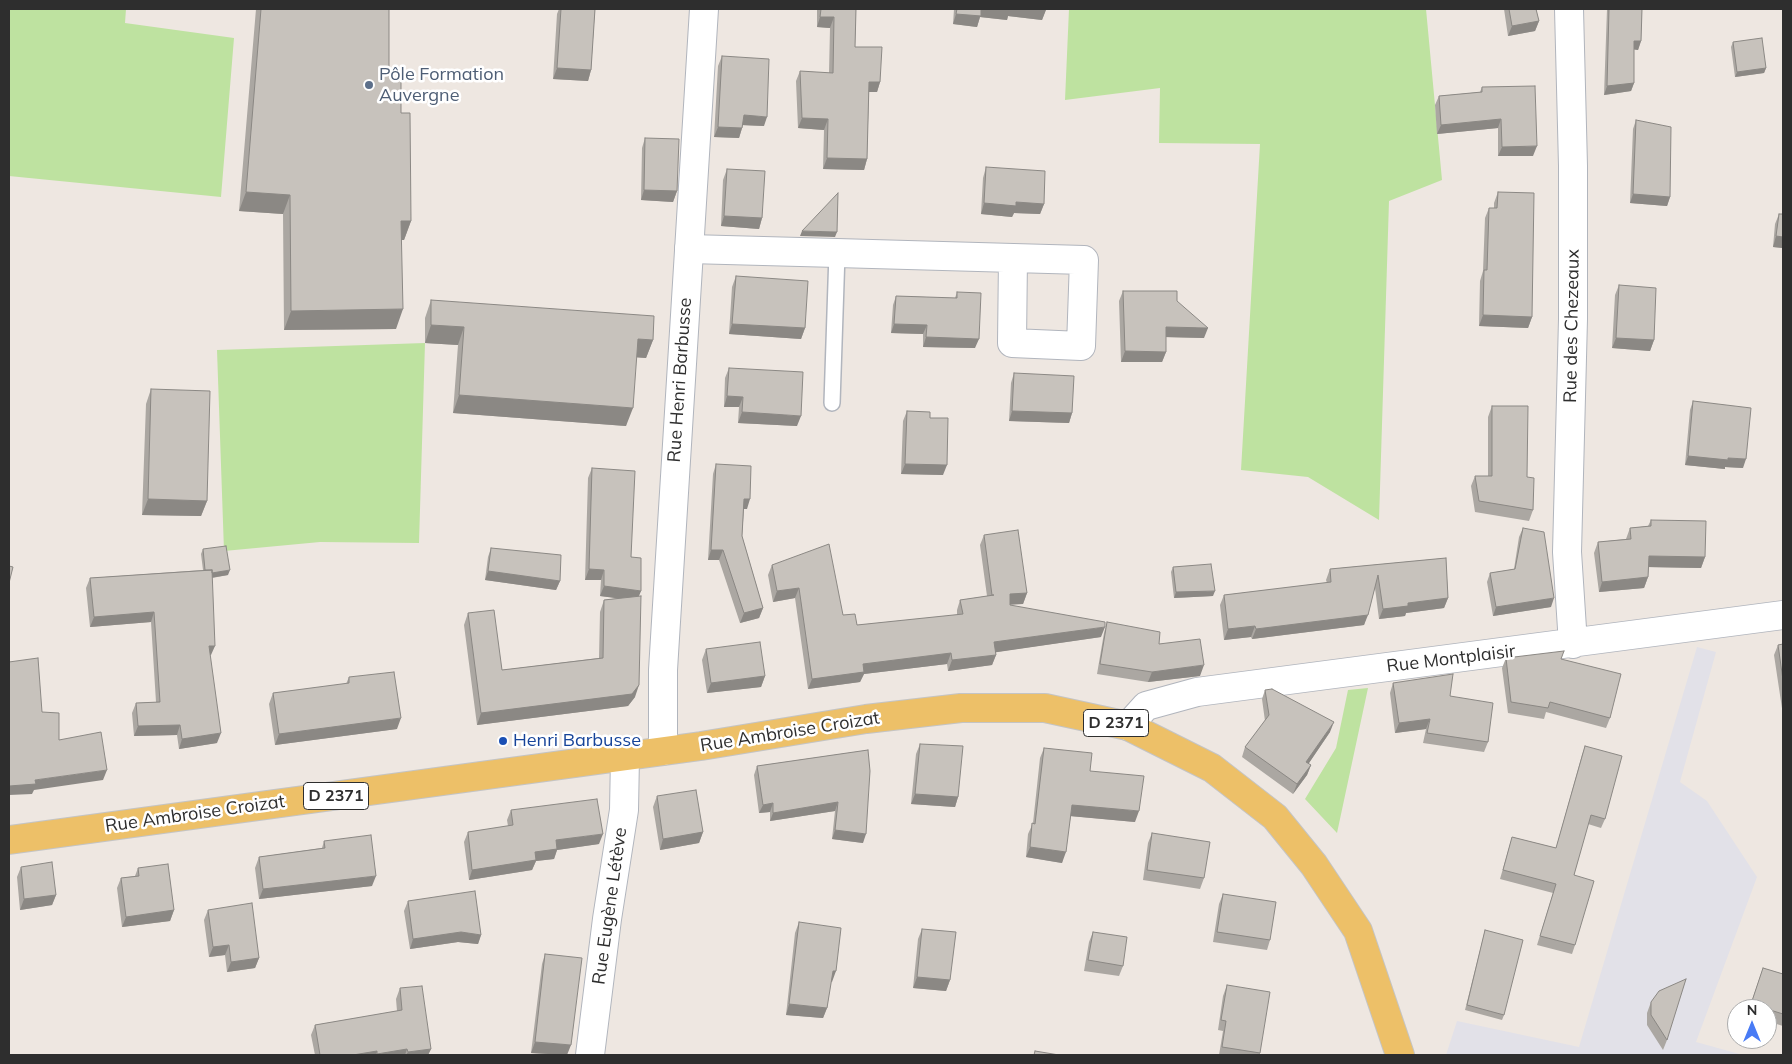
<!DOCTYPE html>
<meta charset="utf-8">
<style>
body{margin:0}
#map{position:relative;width:1792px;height:1064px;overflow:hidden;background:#eee7e1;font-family:Mulish,sans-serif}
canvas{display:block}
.frame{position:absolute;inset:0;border:10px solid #2e2e2e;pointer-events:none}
.north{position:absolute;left:1727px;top:999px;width:50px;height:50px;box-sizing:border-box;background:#fff;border:1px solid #ababab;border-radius:50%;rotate:0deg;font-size:14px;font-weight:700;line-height:20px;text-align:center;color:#2e2e2e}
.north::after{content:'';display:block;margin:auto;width:18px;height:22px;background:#487bf5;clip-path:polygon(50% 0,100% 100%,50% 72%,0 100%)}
</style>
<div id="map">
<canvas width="1792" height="1064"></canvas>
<div class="frame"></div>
<div class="north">N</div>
</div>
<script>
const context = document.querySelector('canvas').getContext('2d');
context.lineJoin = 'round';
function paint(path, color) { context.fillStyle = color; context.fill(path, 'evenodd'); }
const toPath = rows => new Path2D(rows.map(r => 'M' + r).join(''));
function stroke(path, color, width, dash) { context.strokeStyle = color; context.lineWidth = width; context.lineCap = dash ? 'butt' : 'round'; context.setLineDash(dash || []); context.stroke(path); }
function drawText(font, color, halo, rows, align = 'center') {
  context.font = font + ' Mulish,sans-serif'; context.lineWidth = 5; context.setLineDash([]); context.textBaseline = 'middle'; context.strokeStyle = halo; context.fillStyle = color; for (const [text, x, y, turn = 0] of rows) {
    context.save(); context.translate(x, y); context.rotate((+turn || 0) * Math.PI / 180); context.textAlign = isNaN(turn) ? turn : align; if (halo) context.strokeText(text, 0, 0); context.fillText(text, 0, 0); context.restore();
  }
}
paint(toPath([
 [1697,647,1716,652,1680,782,1707,801,1757,877,1696,1042,1743,1055,1446,1055,1457,1021,1579,1047]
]), '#e2e1e8');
paint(toPath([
 [9,9,126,9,125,23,234,38,221,197,9,176],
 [1069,9,1426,9,1442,180,1389,201,1379,520,1308,477,1241,470,1260,144,1159,143,1160,88,1065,100],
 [425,343,419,543,320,542,224,551,217,350],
 [1368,688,1337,833,1305,799,1336,748,1348,690]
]), '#bee2a0');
const lane = toPath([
 [832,403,837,253]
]);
const street = toPath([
 [1569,9,1573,166,1573,319,1567,552,1573,644],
 [689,249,837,253,1084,260,1081,346,1012,343,1013,258],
 [1128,726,1146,706,1197,692,1783,615],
 [590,1055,607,919,624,810,625,757]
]);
const secondary = toPath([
 [663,751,663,670,704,9]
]);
const primary = toPath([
 [9,840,701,746,866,719,961,708,1045,708,1128,726,1212,768,1275,817,1314,865,1358,931,1400,1055]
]);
stroke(lane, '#b1b5bd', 18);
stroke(street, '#b1b5bd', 30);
stroke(secondary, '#b1b5bd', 30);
stroke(primary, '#c4c4c4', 30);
stroke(lane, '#fff', 15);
stroke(street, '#fff', 28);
stroke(secondary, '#fff', 28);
stroke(primary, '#edc068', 28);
paint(toPath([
 [256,9,389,9,389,77,401,113,411,221,404,240,401,240,396,329,284,330,283,214,239,211],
 [559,9,595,9,591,70,588,81,553,79,557,14],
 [817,9,856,9,855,47,880,82,877,92,869,92,867,159,864,170,823,169,824,130,798,128,796,81,800,71,829,73,830,28,817,27],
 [954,9,1046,9,1042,20,1008,16,1007,20,980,17,977,27,953,24],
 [1504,9,1536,9,1539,21,1535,31,1508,36],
 [1607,9,1642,9,1641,41,1638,50,1634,49,1634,83,1631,91,1604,95],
 [1733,42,1766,68,1764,73,1735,77,1731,47],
 [722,56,764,126,743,125,739,138,714,137,718,66],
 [1482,87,1533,156,1498,156,1498,128,1437,134,1435,105,1439,96,1480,92],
 [1636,120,1670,197,1667,206,1630,203,1633,129],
 [645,138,677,191,673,202,641,200,642,148],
 [986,167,1044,204,1040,214,1014,213,1012,217,981,214,983,178],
 [727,169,762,218,759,229,721,226,723,180],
 [1498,192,1532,317,1528,328,1479,326,1480,281,1483,271,1485,218,1489,208,1494,208,1494,203],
 [1779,214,1783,214,1783,248,1773,247,1775,224],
 [736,276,805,328,801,339,729,334,732,287],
 [1619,285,1654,340,1650,351,1612,348,1615,295],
 [1123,291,1177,301,1204,338,1166,337,1166,352,1162,362,1121,362,1119,301],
 [957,292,975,348,923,347,923,334,891,333,893,305,896,296,955,298],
 [431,300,653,340,646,358,636,357,626,426,453,413,458,345,425,343,425,318],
 [729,368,797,426,738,423,739,407,724,407,725,378],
 [1014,373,1072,413,1069,423,1009,421,1011,383],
 [151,389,207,501,201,516,142,515,146,404],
 [1693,401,1743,468,1725,467,1725,469,1685,465,1690,410],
 [1492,406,1527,477,1533,510,1529,521,1475,512,1471,486,1475,476,1488,476,1488,417],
 [907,411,930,418,943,475,901,474,903,421],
 [716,464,747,509,744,509,742,536,763,608,759,618,740,623,719,560,708,560,713,474],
 [592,468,631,557,641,591,638,596,635,697,628,706,477,725,464,625,468,613,502,670,599,658,600,612,604,600,618,598,600,596,601,580,585,580,588,478],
 [1651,520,1705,557,1701,568,1649,567,1648,577,1644,588,1599,592,1594,553,1598,542,1626,539,1630,528,1648,526],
 [1523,528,1551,607,1493,616,1487,582,1490,573,1514,569,1519,537],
 [984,535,1027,593,1023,604,1010,604,1010,605,1101,637,996,652,996,655,992,665,948,671,947,664,864,674,860,682,808,689,795,598,773,602,768,575,772,565,857,625,957,615,957,610,960,600,987,596,980,545],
 [491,548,560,581,556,590,485,580,488,557],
 [203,549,228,575,212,578,211,655,210,655,217,743,179,749,177,735,134,736,132,713,136,703,156,702,151,622,90,627,86,588,90,578,203,570,201,554],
 [1446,558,1448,598,1444,608,1406,613,1405,616,1379,619,1375,588,1364,625,1252,639,1251,637,1224,640,1220,605,1224,595,1327,583,1326,580,1330,569],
 [1173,567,1213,596,1174,598,1171,572],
 [1107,622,1159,644,1200,676,1148,682,1097,674,1104,633],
 [1783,644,1783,715,1774,655,1778,645],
 [706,649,765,676,761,687,707,693,702,660],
 [1506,658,1561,659,1610,718,1606,728,1546,712,1544,719,1508,713,1502,668],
 [349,677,397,729,275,745,269,704,273,693,346,684],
 [1393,683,1450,696,1488,742,1484,752,1423,743,1426,729,1395,733,1390,693],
 [1265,690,1330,732,1308,764,1311,765,1307,775,1293,794,1242,757,1245,747,1265,721,1262,699],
 [920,744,958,797,955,807,911,804,916,754],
 [1585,746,1605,819,1601,828,1588,824,1574,875,1575,945,1572,954,1537,945,1553,893,1500,879,1512,837,1556,848,1582,755],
 [1044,748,1090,771,1135,822,1071,816,1062,863,1026,857,1028,834,1033,823,1040,758],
 [868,750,863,843,832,839,835,811,770,821,770,812,759,813,754,775,757,766],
 [657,796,703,832,699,843,660,850,653,807],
 [511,810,599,844,557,850,554,859,536,861,532,870,469,880,464,842,468,832,508,826,507,820],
 [1152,833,1204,878,1200,889,1143,880,1148,843],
 [324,841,372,886,259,899,255,868,259,857,322,848],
 [21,867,56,895,52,905,20,910,17,877],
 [138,868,174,910,170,921,122,927,117,888,121,878,135,876],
 [1223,894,1270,940,1267,950,1213,942,1219,904],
 [408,901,481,935,478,944,458,942,410,949,404,911],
 [208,910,259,958,255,968,227,972,225,955,209,957,204,920],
 [799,922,832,982,831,982,827,1008,823,1018,786,1015,795,933],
 [922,929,950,980,946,991,913,988,918,939],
 [1485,930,1504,1015,1502,1020,1465,1010],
 [1093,932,1123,966,1119,976,1084,971,1089,942],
 [545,954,567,1055,531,1053,542,964],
 [1763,968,1783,974,1783,1026,1767,1021,1767,1009,1749,1009],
 [1227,985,1260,1053,1260,1055,1219,1055,1223,1031,1218,1030,1223,996],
 [400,988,431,1049,428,1055,315,1055,311,1035,315,1025,397,1011,396,999],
 [1651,1002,1667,1040,1663,1050,1647,1025,1647,1013]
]), '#aba7a2');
paint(toPath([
 [981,9,1038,9,1046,10,1042,20,1008,16,1007,20,980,17,977,27,953,24,956,14],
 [820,17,834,17,830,28,817,27],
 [1539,21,1535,31,1508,36,1512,26],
 [1634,41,1641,41,1638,50,1630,49],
 [557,68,591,70,588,81,553,79],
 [1766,68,1764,73,1735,77,1737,72],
 [869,82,880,82,877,92,865,92],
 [1634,83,1631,91,1604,95,1607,86],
 [744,115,767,117,764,126,740,125],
 [802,118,828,119,824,130,798,128],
 [1501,119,1498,128,1437,134,1441,125],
 [718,127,742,128,739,138,714,137],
 [1537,146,1533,156,1498,156,1502,147],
 [827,158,867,159,864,170,823,169],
 [644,190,677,191,673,202,641,200],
 [246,192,290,195,283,214,239,211],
 [1633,194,1670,197,1667,206,1630,203],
 [1016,202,1044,204,1040,214,1014,213,1012,217,981,214,984,203],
 [724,216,762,218,759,229,721,226],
 [401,221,411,221,404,240,394,240],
 [802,231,837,232,835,237,800,236],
 [1776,236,1783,237,1783,248,1773,247],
 [403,309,396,329,284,330,291,311],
 [1483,315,1532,317,1528,328,1479,326],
 [732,324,805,328,801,339,729,334],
 [894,324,927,325,923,334,891,333],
 [431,325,464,327,458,345,425,343],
 [1166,327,1208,328,1204,338,1163,337],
 [926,337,979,339,975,348,923,347],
 [1616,338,1654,340,1650,351,1612,348],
 [638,339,653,340,646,358,631,357],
 [1125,351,1166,352,1162,362,1121,362],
 [459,395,633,408,626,426,453,413],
 [727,396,743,397,739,407,724,407],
 [1012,411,1072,413,1069,423,1009,421],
 [742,412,801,416,797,426,738,423],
 [1688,456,1728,458,1746,459,1743,468,1725,467,1725,469,1685,465],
 [905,464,947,465,943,475,901,474],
 [148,499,207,501,201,516,142,515],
 [744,499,750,499,747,509,740,509],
 [711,550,723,550,719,560,708,560],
 [1649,556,1705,557,1701,568,1645,567],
 [589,569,604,570,601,580,585,580],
 [230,570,228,575,204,579,206,574],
 [488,571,560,581,556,590,485,580],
 [1648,577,1644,588,1599,592,1602,582],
 [604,586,641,591,637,601,600,596],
 [799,588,795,598,773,602,777,591],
 [1215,591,1213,596,1174,598,1176,592],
 [1027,593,1023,604,1007,605,1010,594],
 [1448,598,1444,608,1406,613,1405,616,1379,619,1383,609,1408,603],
 [1554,598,1551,607,1493,616,1496,607],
 [763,608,759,618,740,623,744,613],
 [154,612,151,622,90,627,94,617],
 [1368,615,1364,625,1252,639,1256,629],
 [1255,626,1251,637,1224,640,1228,629],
 [1105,627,1101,637,991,653,994,642],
 [209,646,215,646,211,655,205,655],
 [951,653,947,664,864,674,860,682,808,689,812,679,863,664],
 [996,655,992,665,948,671,952,660],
 [1204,665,1200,676,1148,682,1152,672],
 [765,676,761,687,707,693,711,683],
 [639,685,635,697,628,706,477,725,481,713],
 [401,718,397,729,275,745,279,734],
 [1430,719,1426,729,1395,733,1399,723],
 [1334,722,1330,732,1303,772,1306,762],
 [180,725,177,735,134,736,138,726],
 [221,733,217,743,179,749,182,739],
 [1311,765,1307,775,1293,794,1297,784],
 [107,770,103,780,34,790,32,794,9,795,9,786,35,780],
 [915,794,958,797,955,807,911,804],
 [838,802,835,811,770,821,773,813],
 [773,803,770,812,759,813,763,805],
 [1072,805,1139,811,1135,822,1069,816],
 [835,830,866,834,863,843,832,839],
 [703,832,699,843,660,850,663,839],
 [603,834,599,844,557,850,554,859,536,861,532,870,469,880,472,870,535,852,556,840],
 [1030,847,1066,852,1062,863,1026,857],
 [376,876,372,886,259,899,263,889],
 [56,895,52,905,20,910,24,899],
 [174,910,170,921,122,927,126,917],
 [461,932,481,935,478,944,458,942,410,949,413,939],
 [229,945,225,955,209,957,213,947],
 [259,958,255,968,227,972,231,962],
 [833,971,836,971,832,982,829,981],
 [917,977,950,980,946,991,913,988],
 [789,1004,827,1008,823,1018,786,1015],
 [535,1042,571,1045,567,1055,531,1053],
 [407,1049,405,1055,377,1055,377,1054],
 [431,1049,428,1055,406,1055,408,1052],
 [377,1051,376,1055,353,1055]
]), '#8b8884');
const building = toPath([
 [261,9,389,9,389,77,401,77,401,113,410,113,411,221,401,221,403,309,291,311,290,195,246,192,261,9],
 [561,9,595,9,591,70,557,68,561,9],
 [821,9,856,9,855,47,882,47,880,82,869,82,867,159,827,158,828,119,802,118,800,71,833,73,834,17,820,17,821,9],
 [957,9,981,9,981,16,956,14,957,9],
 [1509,9,1536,9,1539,21,1512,26,1509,9],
 [1609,9,1642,9,1641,41,1634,41,1634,83,1607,86,1609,9],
 [1762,38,1766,68,1737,72,1733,42,1762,38],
 [722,56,769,59,767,117,744,115,742,128,718,127,722,56],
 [1535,86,1537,146,1502,147,1501,119,1441,125,1439,96,1482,92,1482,87,1535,86],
 [1636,120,1671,127,1670,197,1633,194,1636,120],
 [645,138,679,139,677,191,644,190,645,138],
 [986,167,1045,171,1044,204,1016,202,1016,206,984,203,986,167],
 [727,169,765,171,762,218,724,216,727,169],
 [1498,192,1534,193,1532,317,1483,315,1484,270,1487,270,1489,208,1497,208,1498,192],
 [838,193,837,232,802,231,838,193],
 [1779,214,1783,214,1783,237,1776,236,1779,214],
 [736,276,808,281,805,328,732,324,736,276],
 [1619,285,1656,288,1654,340,1616,338,1619,285],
 [1123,291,1177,291,1177,301,1208,328,1166,327,1166,352,1125,351,1123,291],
 [957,292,981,293,979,339,926,337,927,325,894,324,896,296,957,298,957,292],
 [431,300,654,316,653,340,638,339,633,408,459,395,464,327,431,325,431,300],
 [729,368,803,372,801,416,742,412,743,397,727,396,729,368],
 [1014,373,1074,376,1072,413,1012,411,1014,373],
 [151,389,210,391,207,501,148,499,151,389],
 [1693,401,1751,408,1746,459,1728,458,1728,460,1688,456,1693,401],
 [1492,406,1528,406,1527,477,1534,478,1533,510,1479,501,1475,476,1492,476,1492,406],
 [907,411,930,412,930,418,948,418,947,465,905,464,907,411],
 [716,464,751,466,750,499,744,499,742,536,763,608,744,613,723,550,711,550,716,464],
 [592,468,635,471,631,557,641,558,641,591,604,586,604,570,589,569,592,468],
 [1651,520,1706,521,1705,557,1649,556,1648,577,1602,582,1598,542,1631,539,1630,528,1651,526,1651,520],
 [1523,528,1544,532,1554,598,1496,607,1490,573,1515,569,1523,528],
 [1018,530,1027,593,1010,594,1010,605,1105,622,1105,627,994,642,996,655,952,660,951,653,863,664,864,672,812,679,799,588,777,591,772,565,829,544,843,615,855,614,857,625,963,614,960,600,994,595,992,595,984,535,1018,530],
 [226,546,230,570,212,573,212,570,205,570,203,549,226,546],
 [491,548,561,555,560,581,488,571,491,548],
 [1446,558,1448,598,1408,603,1408,606,1383,609,1378,575,1368,615,1256,629,1255,626,1228,629,1224,595,1331,582,1330,569,1446,558],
 [1211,564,1215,591,1176,592,1173,567,1211,564],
 [9,566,13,567,9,583,9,566],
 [212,570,215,646,209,646,221,733,182,739,180,725,138,726,136,703,160,702,154,612,94,617,90,578,212,570],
 [641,596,639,685,632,694,481,713,468,613,494,610,502,670,603,658,604,600,641,596],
 [1107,622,1160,632,1159,644,1200,639,1204,665,1152,672,1100,664,1107,622],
 [760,642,765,676,711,683,706,649,760,642],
 [1783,644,1783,680,1778,645,1783,644],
 [1564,651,1561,659,1621,674,1610,718,1550,702,1548,708,1511,702,1506,658,1564,651],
 [38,658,42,712,59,713,59,740,101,732,107,770,35,780,36,784,9,786,9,662,38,658],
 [394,672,401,718,279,734,273,693,349,683,349,677,394,672],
 [1453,674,1450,696,1493,703,1488,742,1427,733,1430,719,1399,723,1393,683,1453,674],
 [1272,689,1334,722,1306,762,1311,765,1297,784,1245,747,1269,715,1265,690,1272,689],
 [920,744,963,746,958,797,915,794,920,744],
 [1585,746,1622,756,1605,819,1591,815,1574,875,1594,881,1575,945,1540,936,1556,884,1503,870,1512,837,1556,848,1585,746],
 [1044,748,1092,753,1090,771,1144,776,1139,811,1072,805,1066,852,1030,847,1032,823,1035,824,1044,748],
 [868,750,870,771,866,834,835,830,838,802,773,813,773,803,763,805,757,766,868,750],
 [696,790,703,832,663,839,657,796,696,790],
 [597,799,603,834,556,840,557,849,535,852,536,860,472,870,468,832,513,825,511,810,597,799],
 [1152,833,1210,842,1204,878,1147,870,1152,833],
 [371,835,376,876,263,889,259,857,325,848,324,841,371,835],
 [52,862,56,895,24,899,21,867,52,862],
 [168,864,174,910,126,917,121,878,139,876,138,868,168,864],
 [475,891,481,935,461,932,413,939,408,901,475,891],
 [1223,894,1276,902,1270,940,1217,932,1223,894],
 [252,903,259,958,231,962,229,945,213,947,208,910,252,903],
 [799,922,841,928,836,971,833,971,827,1008,789,1004,799,922],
 [922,929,956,932,950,980,917,977,922,929],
 [1485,930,1523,940,1504,1015,1467,1005,1485,930],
 [1093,932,1127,937,1123,966,1088,960,1093,932],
 [545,954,582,958,571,1045,535,1042,545,954],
 [1763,968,1783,974,1783,1014,1751,1004,1763,968],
 [1686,979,1667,1040,1651,1015,1651,1002,1659,991,1686,979],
 [1227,985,1270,992,1260,1053,1222,1047,1226,1021,1221,1020,1227,985],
 [422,986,431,1049,408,1052,407,1049,377,1054,377,1051,353,1055,320,1055,315,1025,402,1010,400,988,422,986],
 [1035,1051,1059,1055,1034,1055,1035,1051]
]);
paint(building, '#c7c2bc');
stroke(building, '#8b8884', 1);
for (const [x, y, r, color] of [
 [369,85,5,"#5c6f8a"],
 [503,741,5,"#1a4fb4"]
]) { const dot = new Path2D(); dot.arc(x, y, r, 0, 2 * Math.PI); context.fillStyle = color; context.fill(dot); stroke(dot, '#fff', 2); }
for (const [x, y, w] of [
 [1116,723,65],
 [336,796,65]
]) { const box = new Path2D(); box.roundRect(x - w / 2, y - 13.5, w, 27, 4); context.fillStyle = '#fff'; context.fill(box); stroke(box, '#2e2e2e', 1); }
drawText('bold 16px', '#2e2e2e', null, [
 ["D 2371",1116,723],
 ["D 2371",336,796]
]);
drawText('18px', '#4e5e75', '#fff', [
 ["Pôle Formation",379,75],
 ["Auvergne",379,96]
], 'left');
drawText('18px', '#2e2e2e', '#fff', [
 ["Rue des Chezeaux",1572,326,-89],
 ["Rue Henri Barbusse",680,380,-86],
 ["Rue Montplaisir",1451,659,-7],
 ["Rue Ambroise Croizat",790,732,-9],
 ["Rue Ambroise Croizat",195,814,-8],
 ["Rue Eugène Létève",610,906,-82]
]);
drawText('18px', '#164399', '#fff', [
 ["Henri Barbusse",513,741]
], 'left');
</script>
